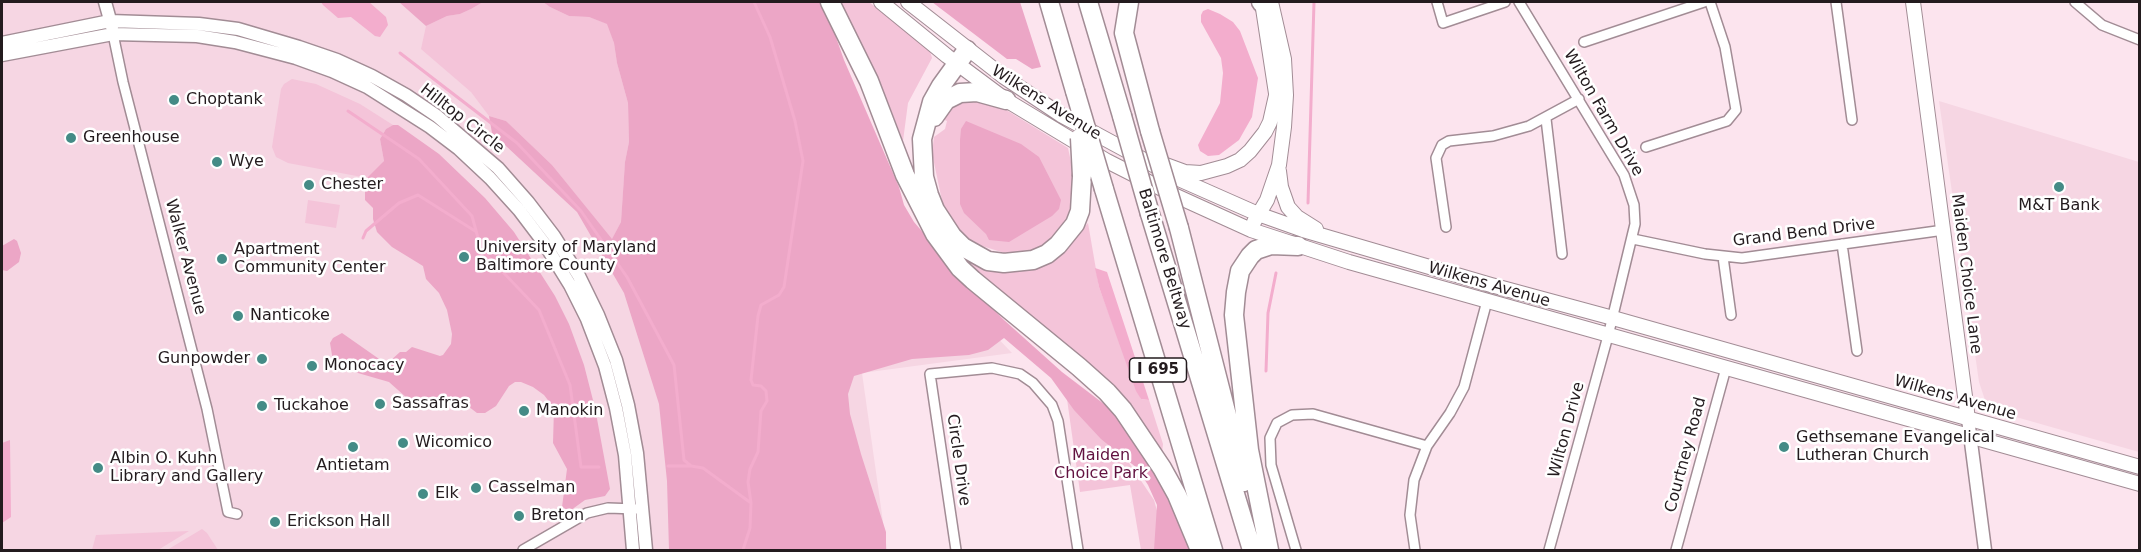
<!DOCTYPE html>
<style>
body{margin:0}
#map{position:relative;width:2141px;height:552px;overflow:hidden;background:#fce4ee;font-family:"DejaVu Sans",sans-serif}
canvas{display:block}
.frame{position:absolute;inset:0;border:3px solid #231b1e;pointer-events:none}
</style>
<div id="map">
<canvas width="2141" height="552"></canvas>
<div class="frame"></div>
</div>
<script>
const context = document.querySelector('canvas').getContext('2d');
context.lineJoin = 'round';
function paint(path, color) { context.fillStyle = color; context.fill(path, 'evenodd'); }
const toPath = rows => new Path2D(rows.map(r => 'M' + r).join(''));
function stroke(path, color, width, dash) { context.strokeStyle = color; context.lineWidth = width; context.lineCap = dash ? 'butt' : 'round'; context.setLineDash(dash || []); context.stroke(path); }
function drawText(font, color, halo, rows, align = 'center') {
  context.font = font + ' "DejaVu Sans",sans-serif'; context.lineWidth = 5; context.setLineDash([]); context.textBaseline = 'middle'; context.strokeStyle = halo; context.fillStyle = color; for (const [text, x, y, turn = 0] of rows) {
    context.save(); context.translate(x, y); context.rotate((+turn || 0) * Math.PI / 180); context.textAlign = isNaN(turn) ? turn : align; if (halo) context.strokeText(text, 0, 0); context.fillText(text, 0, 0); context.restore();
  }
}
paint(toPath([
 [2,2,793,2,944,282,1012,353,862,373,887,550,2,550],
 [1939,101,2139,162,2139,452,2009,415,1994,409,1985,400,1979,382]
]), '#f6d6e3');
paint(toPath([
 [483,2,543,2,550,7,569,16,589,17,608,24,614,43,617,63,628,103,629,142,625,162,621,222,612,240,552,165,506,121,489,116,471,92,421,49,426,26,447,16,460,14,471,9],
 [840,2,869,2,930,51,932,58,908,103,903,141,891,110],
 [292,79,316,84,360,104,393,125,386,129,380,139,384,161,377,170,367,178,288,163,276,157,272,147,281,89,284,84],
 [990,100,1068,148,1077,190,1068,224,1053,240,1025,254,1008,254,982,246,960,235,949,223,941,196,932,153,934,137,945,129,947,121,938,117,951,102],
 [308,200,340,205,336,228,305,223],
 [1088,223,1099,287,1141,399,1149,400,1163,444,1162,453,1136,413,1090,367,985,279,945,234,999,271,1075,236],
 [1067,399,1121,451,1154,500,1168,550,1141,550,1130,485,1080,492],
 [202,529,207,533,218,550,167,550],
 [189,531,158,550,92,550,96,535]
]), '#f4c4d9');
paint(toPath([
 [399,2,483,2,471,9,460,14,447,16,426,26],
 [543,2,820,2,831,23,844,60,899,187,904,205,914,222,963,279,1004,320,1062,372,1125,420,1160,479,1191,550,1154,550,1157,505,1148,485,1137,468,1101,439,1074,410,1051,378,1004,338,988,350,969,355,912,359,854,376,848,394,850,414,861,454,886,532,886,550,669,550,667,481,659,404,624,293,577,212,492,133,489,116,506,121,552,165,612,239,621,222,625,162,629,142,628,103,617,63,614,43,607,24,589,17,569,16,550,7],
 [932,2,1020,2,1041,67,1032,69,1016,59,1007,59],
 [966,121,1021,144,1039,157,1061,200,1059,209,1052,216,1009,242,989,240,986,234,964,213,960,204,960,140,961,129],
 [398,125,439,154,485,198,514,232,555,296,569,324,584,365,595,408,610,489,605,496,585,500,567,513,563,512,562,507,567,469,553,443,554,408,544,395,533,387,521,382,515,382,509,386,496,406,485,413,477,413,460,400,447,399,435,399,416,406,389,382,351,371,338,366,333,361,330,343,333,338,342,333,382,361,390,361,400,352,406,352,412,347,440,356,443,355,451,344,452,334,447,310,439,293,426,279,423,266,392,247,377,232,373,219,373,208,365,200,365,185,367,178,384,161,380,139,386,129,393,125],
 [14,239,17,241,21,253,19,262,7,271,2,270,2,246]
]), '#eca6c6');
paint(toPath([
 [321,2,369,2,386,17,388,25,380,37,375,36,351,17,338,18,323,5],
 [1208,9,1220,14,1233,22,1240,31,1258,78,1252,117,1239,140,1219,155,1208,156,1200,151,1198,145,1220,103,1223,73,1221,58,1201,22,1201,15,1203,11],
 [1095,268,1107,272,1149,400,1141,399,1136,391,1099,287],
 [10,440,11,517,2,523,2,443]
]), '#f3adcd');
stroke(toPath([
 [400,53,517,143,581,211,627,277,674,365,684,460,691,466,703,468,751,503],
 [348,111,419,159,472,216,481,249,539,310,570,385,581,467,599,467],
 [1308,203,1314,2],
 [363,238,366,231,399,203,418,195,475,231],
 [1266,371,1268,313,1276,273],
 [668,466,691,466],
 [743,550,750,528,751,503,748,482,750,469,758,452,761,411,767,401,766,391,761,386,753,385,751,380,758,316,761,305,779,295,784,287,803,161,795,121,770,37,754,2]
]), '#f3adcd', 3);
const minor = toPath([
 [1437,2,1443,23,1505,2],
 [1519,2,1624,175,1634,205,1635,224,1608,336,1549,550],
 [1836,2,1852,120],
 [2075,2,2102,25,2140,40],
 [113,34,123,82,207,409,228,512,237,514],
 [1584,42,1704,2],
 [1546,119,1562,254],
 [1646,147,1727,121,1736,110,1725,47,1710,2],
 [1446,227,1436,158,1442,145,1449,141,1493,136,1529,126,1579,99],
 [1633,239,1705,254,1742,258,1944,230],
 [1842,244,1857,351],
 [1723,257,1731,315],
 [523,550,587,513,608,508,636,509],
 [956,550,930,374,992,368,1020,374,1033,383,1052,405,1058,421,1078,550],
 [1296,550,1271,465,1270,438,1277,423,1292,415,1313,414,1427,446],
 [1415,550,1410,515,1414,480,1427,446,1450,413,1464,387,1487,301],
 [1676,550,1726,368]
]);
const tertiary = toPath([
 [105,2,112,27],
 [2,43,110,21,199,24,238,29,299,47,337,60,372,76,406,95,437,116,498,168,528,202,554,236,579,276,598,315,616,360,628,405,637,453,646,550],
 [2,55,113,34,197,36,235,42,296,58,332,71,367,87,430,127,459,149,490,178,519,210,544,243,570,285,587,319,605,366,616,408,625,455,633,550],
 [1968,419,1985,550]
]);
const secondary = toPath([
 [881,2,947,56,1006,100,1107,161,1174,195,1251,230,1349,262,2140,484],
 [908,2,1004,77,1061,115,1181,180,1258,214,1303,230,1491,285,1613,318,2140,467],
 [1262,2,1277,100],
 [1913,2,1968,419],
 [1166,165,1185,172,1201,173,1227,166,1240,160,1250,151,1265,132,1270,122,1277,91],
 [1279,171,1281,187,1288,207,1297,217,1316,229],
 [1254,222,1267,200,1279,165,1284,127,1286,95,1284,59,1271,2]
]);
const motorway = toPath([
 [830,2,869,81,905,175,935,234,960,268,973,280,1079,367,1107,392,1123,410,1162,468,1177,495,1200,550],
 [1049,2,1075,91],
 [1088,2,1122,116],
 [1129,2,1124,33,1150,131],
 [1261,2,1263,4],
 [967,50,941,86,932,102,922,139,924,177,929,195,935,210,952,236,963,247,988,261,1004,263,1033,260,1047,254,1058,245,1075,224,1080,211,1082,176],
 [934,117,946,100,960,93,977,92,1006,100],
 [1104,189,1213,550],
 [1150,214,1252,550],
 [1179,228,1244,482],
 [1269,550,1249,450,1234,315,1236,292,1240,271,1250,256,1256,250,1271,245,1298,246]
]);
stroke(minor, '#a28c95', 12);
stroke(tertiary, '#a28c95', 15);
stroke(secondary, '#a28c95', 16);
stroke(motorway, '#a28c95', 21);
stroke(minor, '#fff', 9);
stroke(tertiary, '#fff', 12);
stroke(secondary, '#fff', 14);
stroke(motorway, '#fff', 18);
const motorwayBridge = toPath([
 [1075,91,1104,189],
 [1122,116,1150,214],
 [1150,131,1179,228],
 [1080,138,1082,176]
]);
stroke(motorwayBridge, '#a28c95', 21, []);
stroke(motorwayBridge, '#fff', 18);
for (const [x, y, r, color] of [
 [174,100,6,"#448b86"],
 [71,138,6,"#448b86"],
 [217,162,6,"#448b86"],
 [309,185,6,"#448b86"],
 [2059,187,6,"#448b86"],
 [464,257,6,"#448b86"],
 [222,259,6,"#448b86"],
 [238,316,6,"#448b86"],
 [262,359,6,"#448b86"],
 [312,366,6,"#448b86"],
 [380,404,6,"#448b86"],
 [262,406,6,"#448b86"],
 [524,411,6,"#448b86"],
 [403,443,6,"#448b86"],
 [353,447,6,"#448b86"],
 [1784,447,6,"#448b86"],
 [98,468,6,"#448b86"],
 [476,488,6,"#448b86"],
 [423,494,6,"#448b86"],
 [519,516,6,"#448b86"],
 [275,522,6,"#448b86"]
]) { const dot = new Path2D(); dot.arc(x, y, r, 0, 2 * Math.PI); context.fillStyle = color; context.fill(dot); stroke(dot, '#fff', 2); }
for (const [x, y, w] of [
 [1158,370,57]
]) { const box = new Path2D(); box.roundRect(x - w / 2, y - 12, w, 24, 4.5); context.fillStyle = '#fff'; context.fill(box); stroke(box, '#231b1e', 1.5); }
drawText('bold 15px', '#231b1e', null, [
 ["I 695",1158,370]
]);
drawText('16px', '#231b1e', '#fff', [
 ["Choptank",186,100],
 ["Greenhouse",83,138],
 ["Wye",229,162],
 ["Chester",321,185],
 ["M&T Bank",2059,206,"center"],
 ["University of Maryland",476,248],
 ["Baltimore County",476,266],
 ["Apartment",234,250],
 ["Community Center",234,268],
 ["Nanticoke",250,316],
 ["Gunpowder",250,359,"right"],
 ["Monocacy",324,366],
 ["Sassafras",392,404],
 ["Tuckahoe",274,406],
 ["Manokin",536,411],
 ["Gethsemane Evangelical",1796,438],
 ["Lutheran Church",1796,456],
 ["Wicomico",415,443],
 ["Albin O. Kuhn",110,459],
 ["Library and Gallery",110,477],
 ["Antietam",353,466,"center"],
 ["Casselman",488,488],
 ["Elk",435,494],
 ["Breton",531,516],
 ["Erickson Hall",287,522]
], 'left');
drawText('16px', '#231b1e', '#fff', [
 ["Wilkens Avenue",1046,103,32],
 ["Wilton Farm Drive",1603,113,60],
 ["Hilltop Circle",462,119,38],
 ["Grand Bend Drive",1804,233,-7],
 ["Walker Avenue",185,257,75],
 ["Baltimore Beltway",1164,259,73],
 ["Maiden Choice Lane",1966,274,83],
 ["Wilkens Avenue",1489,285,16],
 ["Wilkens Avenue",1955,398,16],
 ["Wilton Drive",1567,430,-75],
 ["Courtney Road",1686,455,-75],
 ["Circle Drive",958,460,82]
]);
drawText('16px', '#621240', '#fff', [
 ["Maiden",1101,456],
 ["Choice Park",1101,474]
]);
</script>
